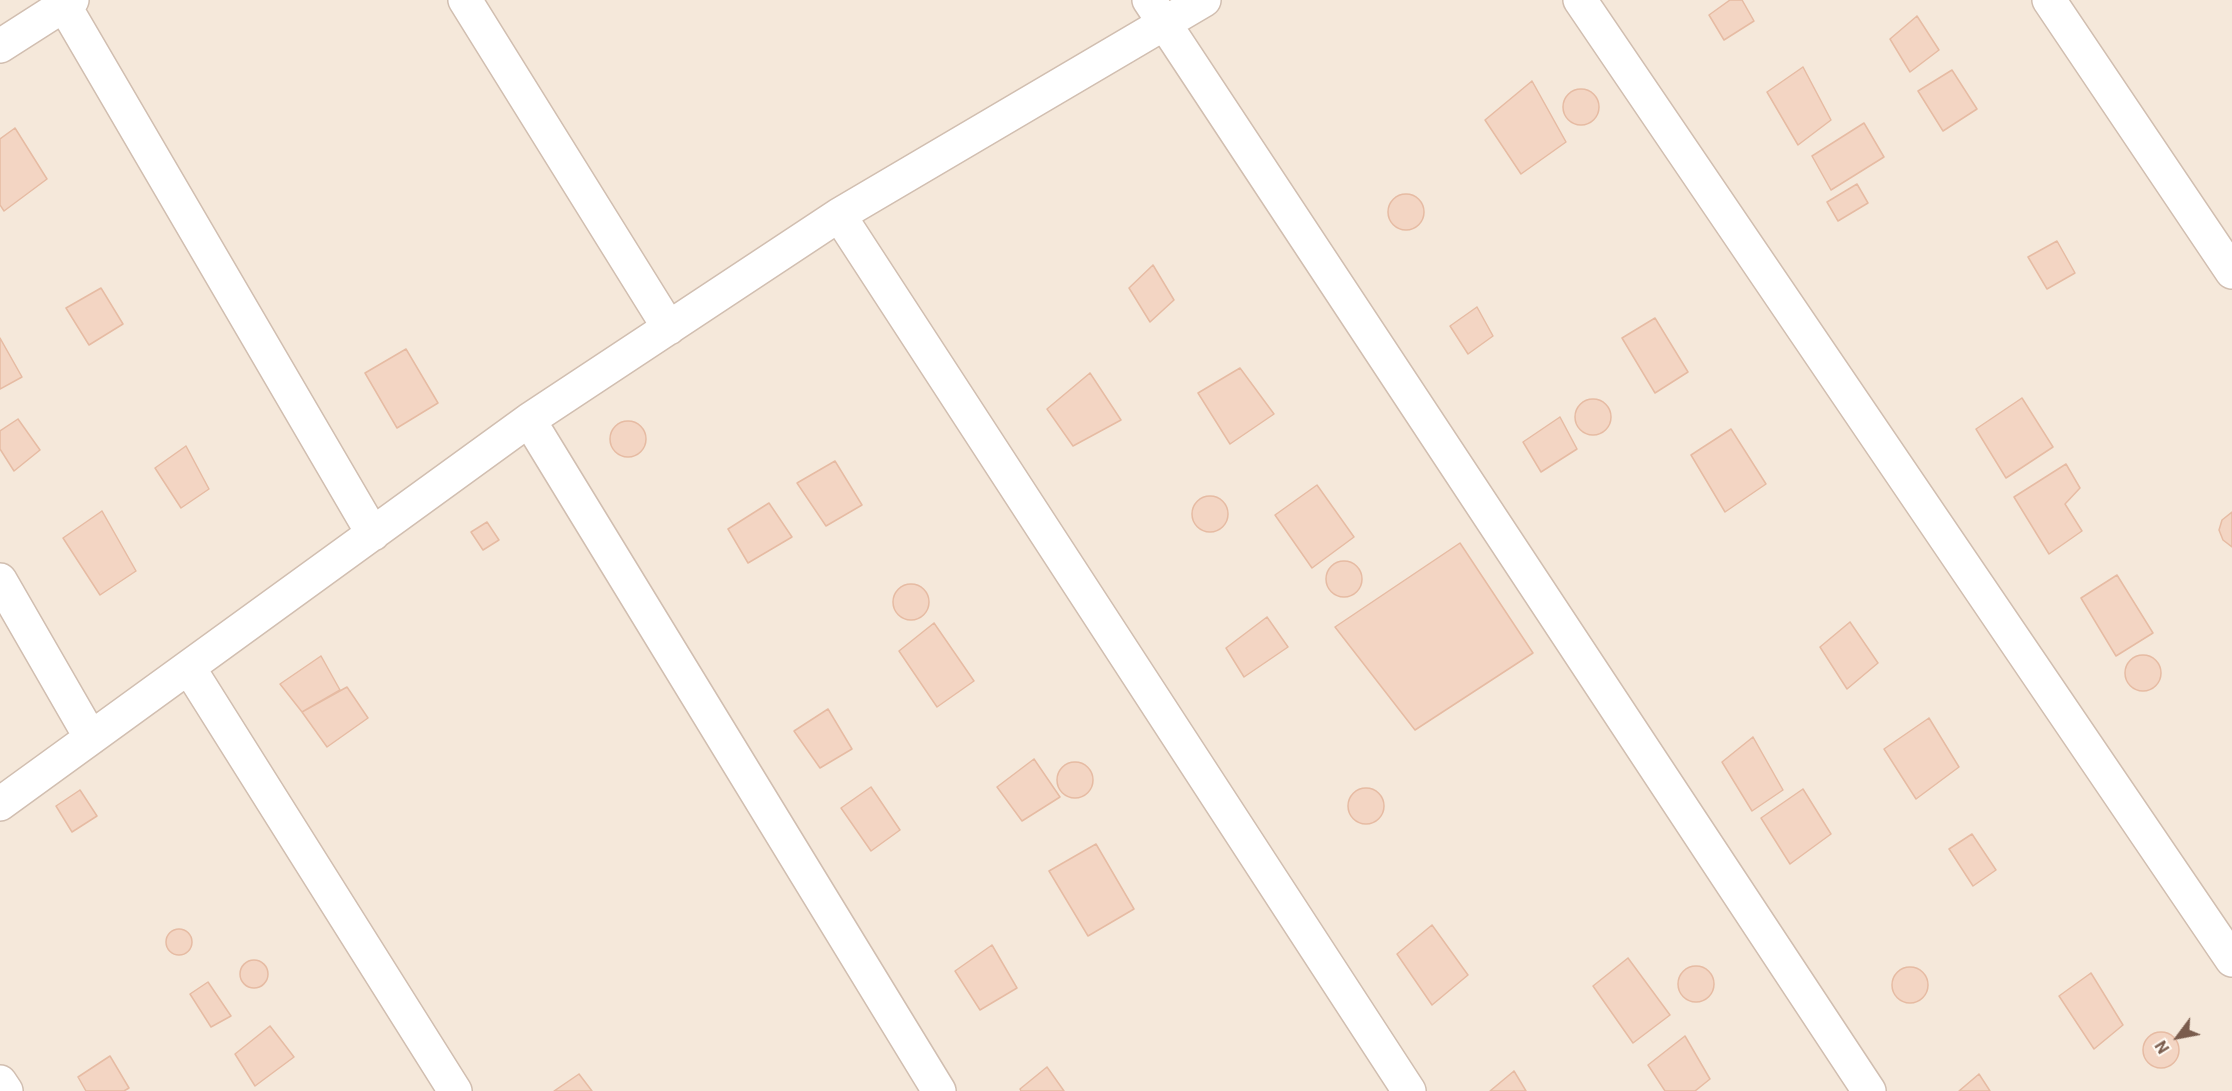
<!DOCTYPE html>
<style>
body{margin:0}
#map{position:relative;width:2232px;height:1091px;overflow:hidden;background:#fdf6ec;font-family:Roboto,sans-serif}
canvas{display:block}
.north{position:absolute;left:2148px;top:1007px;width:60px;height:60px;-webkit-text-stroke:4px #fffaf3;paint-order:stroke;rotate:238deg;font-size:16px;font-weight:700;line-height:24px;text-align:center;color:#7a5c4d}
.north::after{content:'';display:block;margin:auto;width:21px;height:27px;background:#7a5c4d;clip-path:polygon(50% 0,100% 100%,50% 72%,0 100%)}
</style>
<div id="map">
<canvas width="2232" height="1091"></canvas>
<div class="north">N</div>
</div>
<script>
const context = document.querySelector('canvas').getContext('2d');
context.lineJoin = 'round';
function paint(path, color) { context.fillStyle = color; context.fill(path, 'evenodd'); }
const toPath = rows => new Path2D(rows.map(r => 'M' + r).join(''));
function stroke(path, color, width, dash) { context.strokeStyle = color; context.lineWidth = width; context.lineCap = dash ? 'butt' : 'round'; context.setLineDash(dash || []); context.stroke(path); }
paint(toPath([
 [0,0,2232,0,2232,1091,0,1091]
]), '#f5e8da');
const building = toPath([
 [1730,0,1742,0,1754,21,1724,40,1709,15,1730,0],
 [1917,16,1939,50,1910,72,1890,39,1917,16],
 [1803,67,1831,120,1798,145,1767,92,1803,67],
 [1952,70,1977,109,1943,131,1918,91,1952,70],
 [1532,81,1566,142,1521,174,1485,120,1532,81],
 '1563 107a18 18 0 1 1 36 0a18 18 0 1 1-36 0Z',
 [1864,123,1884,157,1831,190,1812,156,1864,123],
 [15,128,47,179,4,211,0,205,0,139,15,128],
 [1857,184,1868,203,1838,221,1827,202,1857,184],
 '1388 212a18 18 0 1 1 36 0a18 18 0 1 1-36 0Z',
 [2057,241,2075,273,2047,289,2028,257,2057,241],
 [1153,265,1174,300,1150,322,1129,288,1153,265],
 [101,288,123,324,89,345,66,308,101,288],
 [1477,307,1493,336,1468,354,1450,326,1477,307],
 [1655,318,1688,372,1655,393,1622,338,1655,318],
 [0,338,22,377,0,389,0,338],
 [406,349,438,403,397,428,365,373,406,349],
 [1240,368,1274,414,1230,444,1198,393,1240,368],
 [1090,373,1121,420,1073,446,1047,409,1090,373],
 [2022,398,2053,447,2006,478,1976,429,2022,398],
 '1575 417a18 18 0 1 1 36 0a18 18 0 1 1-36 0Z',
 [1560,417,1577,449,1541,472,1523,442,1560,417],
 [18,419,40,450,14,471,0,449,0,431,18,419],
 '610 439a18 18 0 1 1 36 0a18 18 0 1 1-36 0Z',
 [1731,429,1766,484,1725,512,1691,455,1731,429],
 [186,446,209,489,181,508,155,468,186,446],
 [835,461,862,505,826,526,797,483,835,461],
 [2066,464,2080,488,2065,504,2082,531,2049,554,2014,497,2066,464],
 [1317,485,1354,537,1312,568,1275,515,1317,485],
 '1192 514a18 18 0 1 1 36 0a18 18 0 1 1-36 0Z',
 [769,503,792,537,748,563,728,529,769,503],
 [102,511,136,571,100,595,63,538,102,511],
 [2232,512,2232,547,2223,540,2219,530,2222,520,2232,512],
 [487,522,499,540,483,550,471,532,487,522],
 [1460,543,1533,653,1415,730,1335,627,1460,543],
 '1326 579a18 18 0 1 1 36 0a18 18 0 1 1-36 0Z',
 [2117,575,2153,633,2116,656,2081,598,2117,575],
 '893 602a18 18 0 1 1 36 0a18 18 0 1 1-36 0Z',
 [1267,617,1288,647,1244,677,1226,648,1267,617],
 [1850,622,1878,663,1847,689,1820,647,1850,622],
 [934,623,974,681,937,707,899,651,934,623],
 '2125 673a18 18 0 1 1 36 0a18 18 0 1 1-36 0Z',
 [321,656,340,690,302,712,280,684,321,656],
 [347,687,368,718,327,747,302,712,347,687],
 [828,709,852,749,820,768,794,731,828,709],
 [1929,718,1959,767,1916,799,1884,749,1929,718],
 [1753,737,1783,790,1752,811,1722,762,1753,737],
 [1034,759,1060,797,1022,821,997,787,1034,759],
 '1057 780a18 18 0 1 1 36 0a18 18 0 1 1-36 0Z',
 [871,787,900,830,871,851,841,808,871,787],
 '1348 806a18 18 0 1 1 36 0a18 18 0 1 1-36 0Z',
 [1803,789,1831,834,1790,864,1761,818,1803,789],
 [80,790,97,816,72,832,56,806,80,790],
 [1972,834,1996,870,1973,886,1949,849,1972,834],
 [1096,844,1134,909,1088,936,1049,871,1096,844],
 [1432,925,1468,975,1432,1005,1397,954,1432,925],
 '166 942a13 13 0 1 1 26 0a13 13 0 1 1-26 0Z',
 [992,945,1017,988,980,1010,955,971,992,945],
 [1628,958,1670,1015,1633,1043,1593,986,1628,958],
 '240 974a14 14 0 1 1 28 0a14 14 0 1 1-28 0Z',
 '1678 984a18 18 0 1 1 36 0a18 18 0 1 1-36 0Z',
 '1892 985a18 18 0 1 1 36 0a18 18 0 1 1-36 0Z',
 [2091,973,2123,1025,2094,1049,2059,996,2091,973],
 [208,982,231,1016,211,1027,190,994,208,982],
 [270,1026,294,1057,255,1086,235,1054,270,1026],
 '2143 1050a18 18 0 1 1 36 0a18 18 0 1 1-36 0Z',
 [1685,1036,1710,1079,1695,1091,1665,1091,1648,1065,1685,1036],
 [110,1056,129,1088,124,1091,86,1091,78,1077,110,1056],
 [1047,1067,1064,1091,1021,1091,1020,1089,1047,1067],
 [1514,1071,1526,1091,1490,1091,1514,1071],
 [579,1074,592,1091,554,1091,579,1074],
 [1979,1074,1990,1091,1959,1091,1979,1074]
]);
paint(building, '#f3d5c3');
stroke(building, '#e6bba3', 1.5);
const minor = toPath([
 [61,0,373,534],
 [465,0,669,328],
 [1149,0,1869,1091],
 [1580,0,2232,960],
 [2049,0,2232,272],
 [0,46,72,0],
 [839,215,1409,1091],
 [529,420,939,1091],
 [0,580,91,738],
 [189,668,455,1091],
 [0,804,529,420,839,215,1204,0],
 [0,1082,6,1091]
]);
stroke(minor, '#d1beb0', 36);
stroke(minor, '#fff', 33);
</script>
